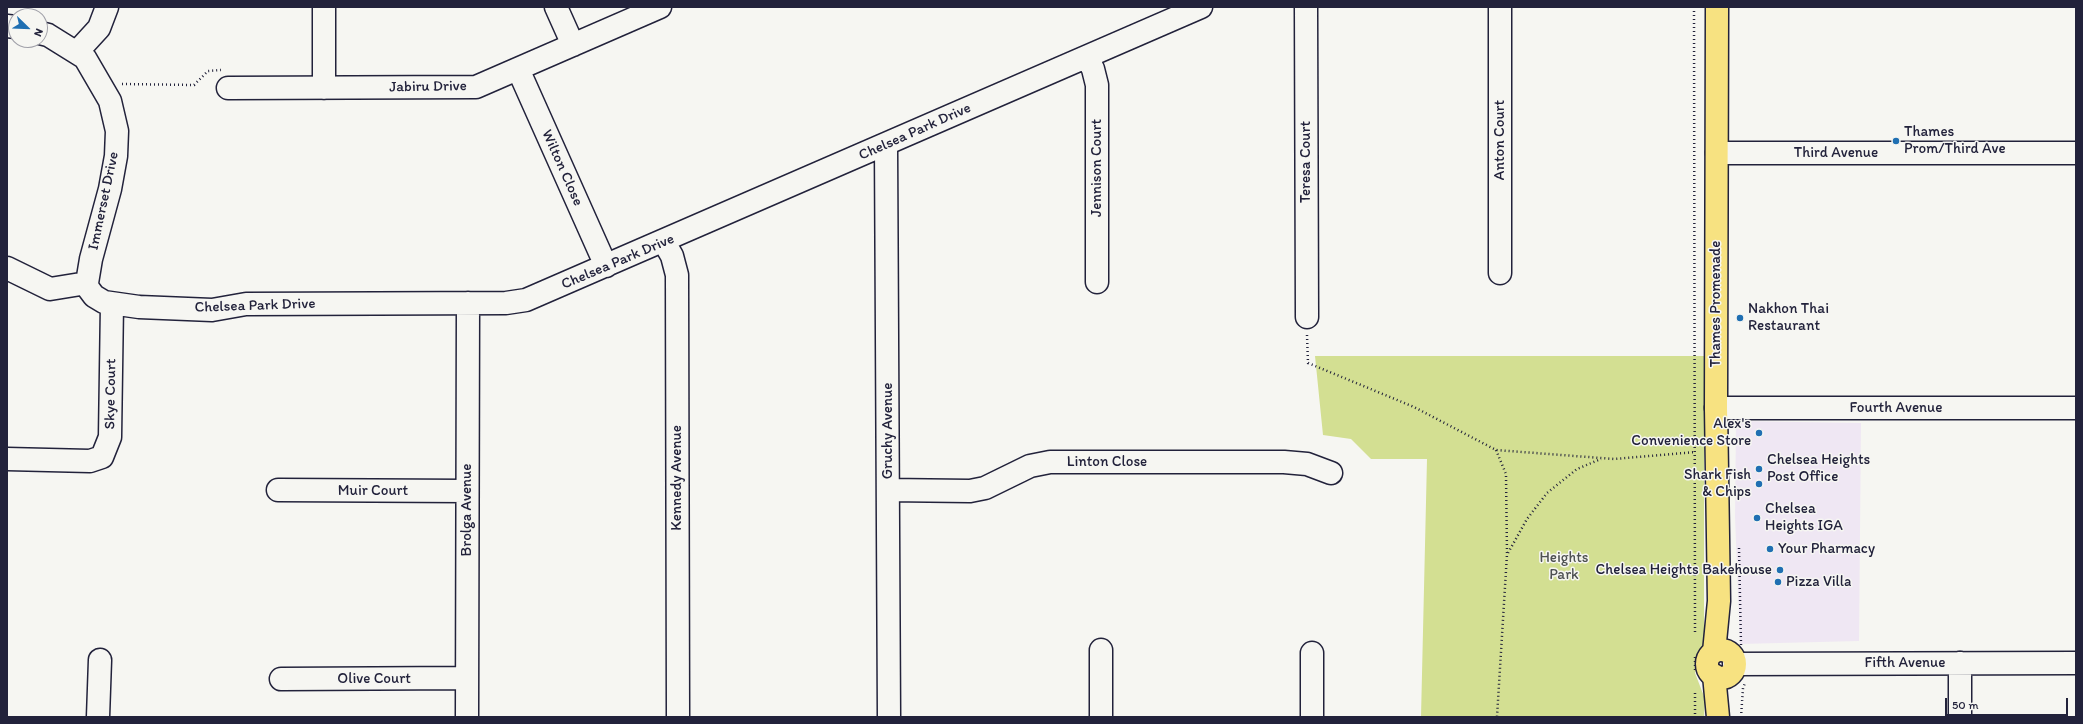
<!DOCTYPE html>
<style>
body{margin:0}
#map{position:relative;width:2083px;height:724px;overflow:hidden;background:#f6f6f2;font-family:Itim,sans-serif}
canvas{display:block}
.frame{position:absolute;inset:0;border:8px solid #22223b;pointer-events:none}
.north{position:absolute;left:8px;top:8px;width:40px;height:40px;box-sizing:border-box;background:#f6f6f2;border:1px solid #a1a1a9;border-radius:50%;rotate:113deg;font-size:11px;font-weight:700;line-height:16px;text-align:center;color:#22223b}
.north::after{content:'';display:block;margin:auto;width:14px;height:18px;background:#1f6fb2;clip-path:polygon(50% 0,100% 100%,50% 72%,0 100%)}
.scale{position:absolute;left:1945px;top:698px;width:123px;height:18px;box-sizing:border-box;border:2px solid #22223b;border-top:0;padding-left:5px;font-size:12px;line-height:14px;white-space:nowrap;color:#22223b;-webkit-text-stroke:3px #f6f6f2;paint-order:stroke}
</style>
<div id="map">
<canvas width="2083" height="724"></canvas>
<div class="frame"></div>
<div class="north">N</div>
<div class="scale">50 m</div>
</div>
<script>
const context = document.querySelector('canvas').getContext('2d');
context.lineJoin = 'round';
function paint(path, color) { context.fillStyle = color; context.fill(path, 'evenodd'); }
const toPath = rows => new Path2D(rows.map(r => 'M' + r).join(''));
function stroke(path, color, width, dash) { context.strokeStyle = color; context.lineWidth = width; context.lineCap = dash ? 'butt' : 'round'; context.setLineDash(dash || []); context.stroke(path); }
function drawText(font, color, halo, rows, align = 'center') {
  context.font = font + ' Itim,sans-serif'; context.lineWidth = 3; context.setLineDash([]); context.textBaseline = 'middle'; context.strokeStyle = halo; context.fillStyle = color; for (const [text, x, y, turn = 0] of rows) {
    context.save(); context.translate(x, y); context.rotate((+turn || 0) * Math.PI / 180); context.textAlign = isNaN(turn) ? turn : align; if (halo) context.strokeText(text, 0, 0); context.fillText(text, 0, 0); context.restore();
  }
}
paint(toPath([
 [1736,421,1861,423,1859,641,1740,644,1735,517]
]), '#efe7f3');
paint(toPath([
 [1315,356,1704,356,1704,648,1695,673,1705,699,1704,717,1421,717,1427,459,1371,459,1351,439,1323,435]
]), '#d3df92');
const minor = toPath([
 [324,7,324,88],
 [556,7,573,45],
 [1306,7,1307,317],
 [1500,7,1500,273],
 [7,26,16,27],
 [40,33,48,35,85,58,110,101,117,131,116,156,110,189,91,259,87,283],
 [77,52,99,28,107,7],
 [1087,57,1093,69,1097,85,1097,282],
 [518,69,606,266],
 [228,88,476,87,660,7],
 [886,145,889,717],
 [1717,153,2076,153],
 [664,242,672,256,677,275,678,717],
 [7,268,50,289,87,283,88,288,94,296,104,302,139,307,212,310,246,304,506,303,526,300,1201,7],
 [1716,408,2076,408],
 [7,459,90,461,102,457,110,437,112,304],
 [278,490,467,491],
 [888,490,970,491,985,488,1030,466,1050,462,1284,462,1307,464,1331,473],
 [1101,650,1101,717],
 [1312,653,1312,717],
 [1960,663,1960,717],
 [1734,664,2076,663],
 [281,679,467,678],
 [98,717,100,660],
 [467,717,468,303]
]);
const major = toPath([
 '1707 664a14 14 0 1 1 28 0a14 14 0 1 1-28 0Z',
 [1714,652,1719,601,1716,408,1717,7],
 [1714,675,1718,717]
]);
stroke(minor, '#22223b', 25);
stroke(major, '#22223b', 25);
stroke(toPath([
 [1694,7,1695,634],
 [122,84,194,85,208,71,221,70],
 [1307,335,1308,363,1414,407,1496,450,1614,459,1696,452],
 [1496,450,1506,474,1507,554,1497,717],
 [1739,548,1741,645],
 [1508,553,1527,519,1547,493,1577,469,1601,459],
 [1695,657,1695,670],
 [1695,693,1695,717],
 [1741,717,1743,688,1745,683]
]), '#22223b', 2.5, [1, 3]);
stroke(minor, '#f6f6f2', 22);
stroke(major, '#f7e281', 22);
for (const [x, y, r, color] of [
 [1896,141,4,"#1f6fb2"],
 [1740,318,4,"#1f6fb2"],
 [1759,433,4,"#1f6fb2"],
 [1759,469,4,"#1f6fb2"],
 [1759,484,4,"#1f6fb2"],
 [1757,518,4,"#1f6fb2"],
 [1770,549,4,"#1f6fb2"],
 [1780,570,4,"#1f6fb2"],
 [1778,582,4,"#1f6fb2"]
]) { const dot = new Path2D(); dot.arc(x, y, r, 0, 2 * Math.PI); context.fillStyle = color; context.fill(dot); stroke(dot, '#f6f6f2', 1.5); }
drawText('15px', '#22223b', '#f6f6f2', [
 ["Jabiru Drive",428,87,-1],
 ["Chelsea Park Drive",915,132,-24],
 ["Anton Court",1500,140,-90],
 ["Third Avenue",1836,153],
 ["Teresa Court",1306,162,-90],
 ["Wilton Close",562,168,66],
 ["Jennison Court",1097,168,-90],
 ["Immerset Drive",104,201,-78],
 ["Chelsea Park Drive",618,262,-23],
 ["Thames Promenade",1716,304,-90],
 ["Chelsea Park Drive",255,306,-2],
 ["Skye Court",111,394,-89],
 ["Fourth Avenue",1896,408],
 ["Gruchy Avenue",888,431,-90],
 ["Linton Close",1107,462],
 ["Kennedy Avenue",677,478,-90],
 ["Muir Court",373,491],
 ["Brolga Avenue",467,510,-90],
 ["Fifth Avenue",1905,663],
 ["Olive Court",374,679]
]);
drawText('15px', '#22223b', '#f6f6f2', [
 ["Thames",1904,132],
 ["Prom/Third Ave",1904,149],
 ["Nakhon Thai",1748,309],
 ["Restaurant",1748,326],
 ["Alex's",1751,424,"right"],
 ["Convenience Store",1751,441,"right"],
 ["Chelsea Heights",1767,460],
 ["Post Office",1767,477],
 ["Shark Fish",1751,475,"right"],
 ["& Chips",1751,492,"right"],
 ["Chelsea",1765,509],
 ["Heights IGA",1765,526],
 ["Your Pharmacy",1778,549],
 ["Chelsea Heights Bakehouse",1772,570,"right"],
 ["Pizza Villa",1786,582]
], 'left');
drawText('15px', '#4e5151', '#f6f6f2', [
 ["Heights",1564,558],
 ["Park",1564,575]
]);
</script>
